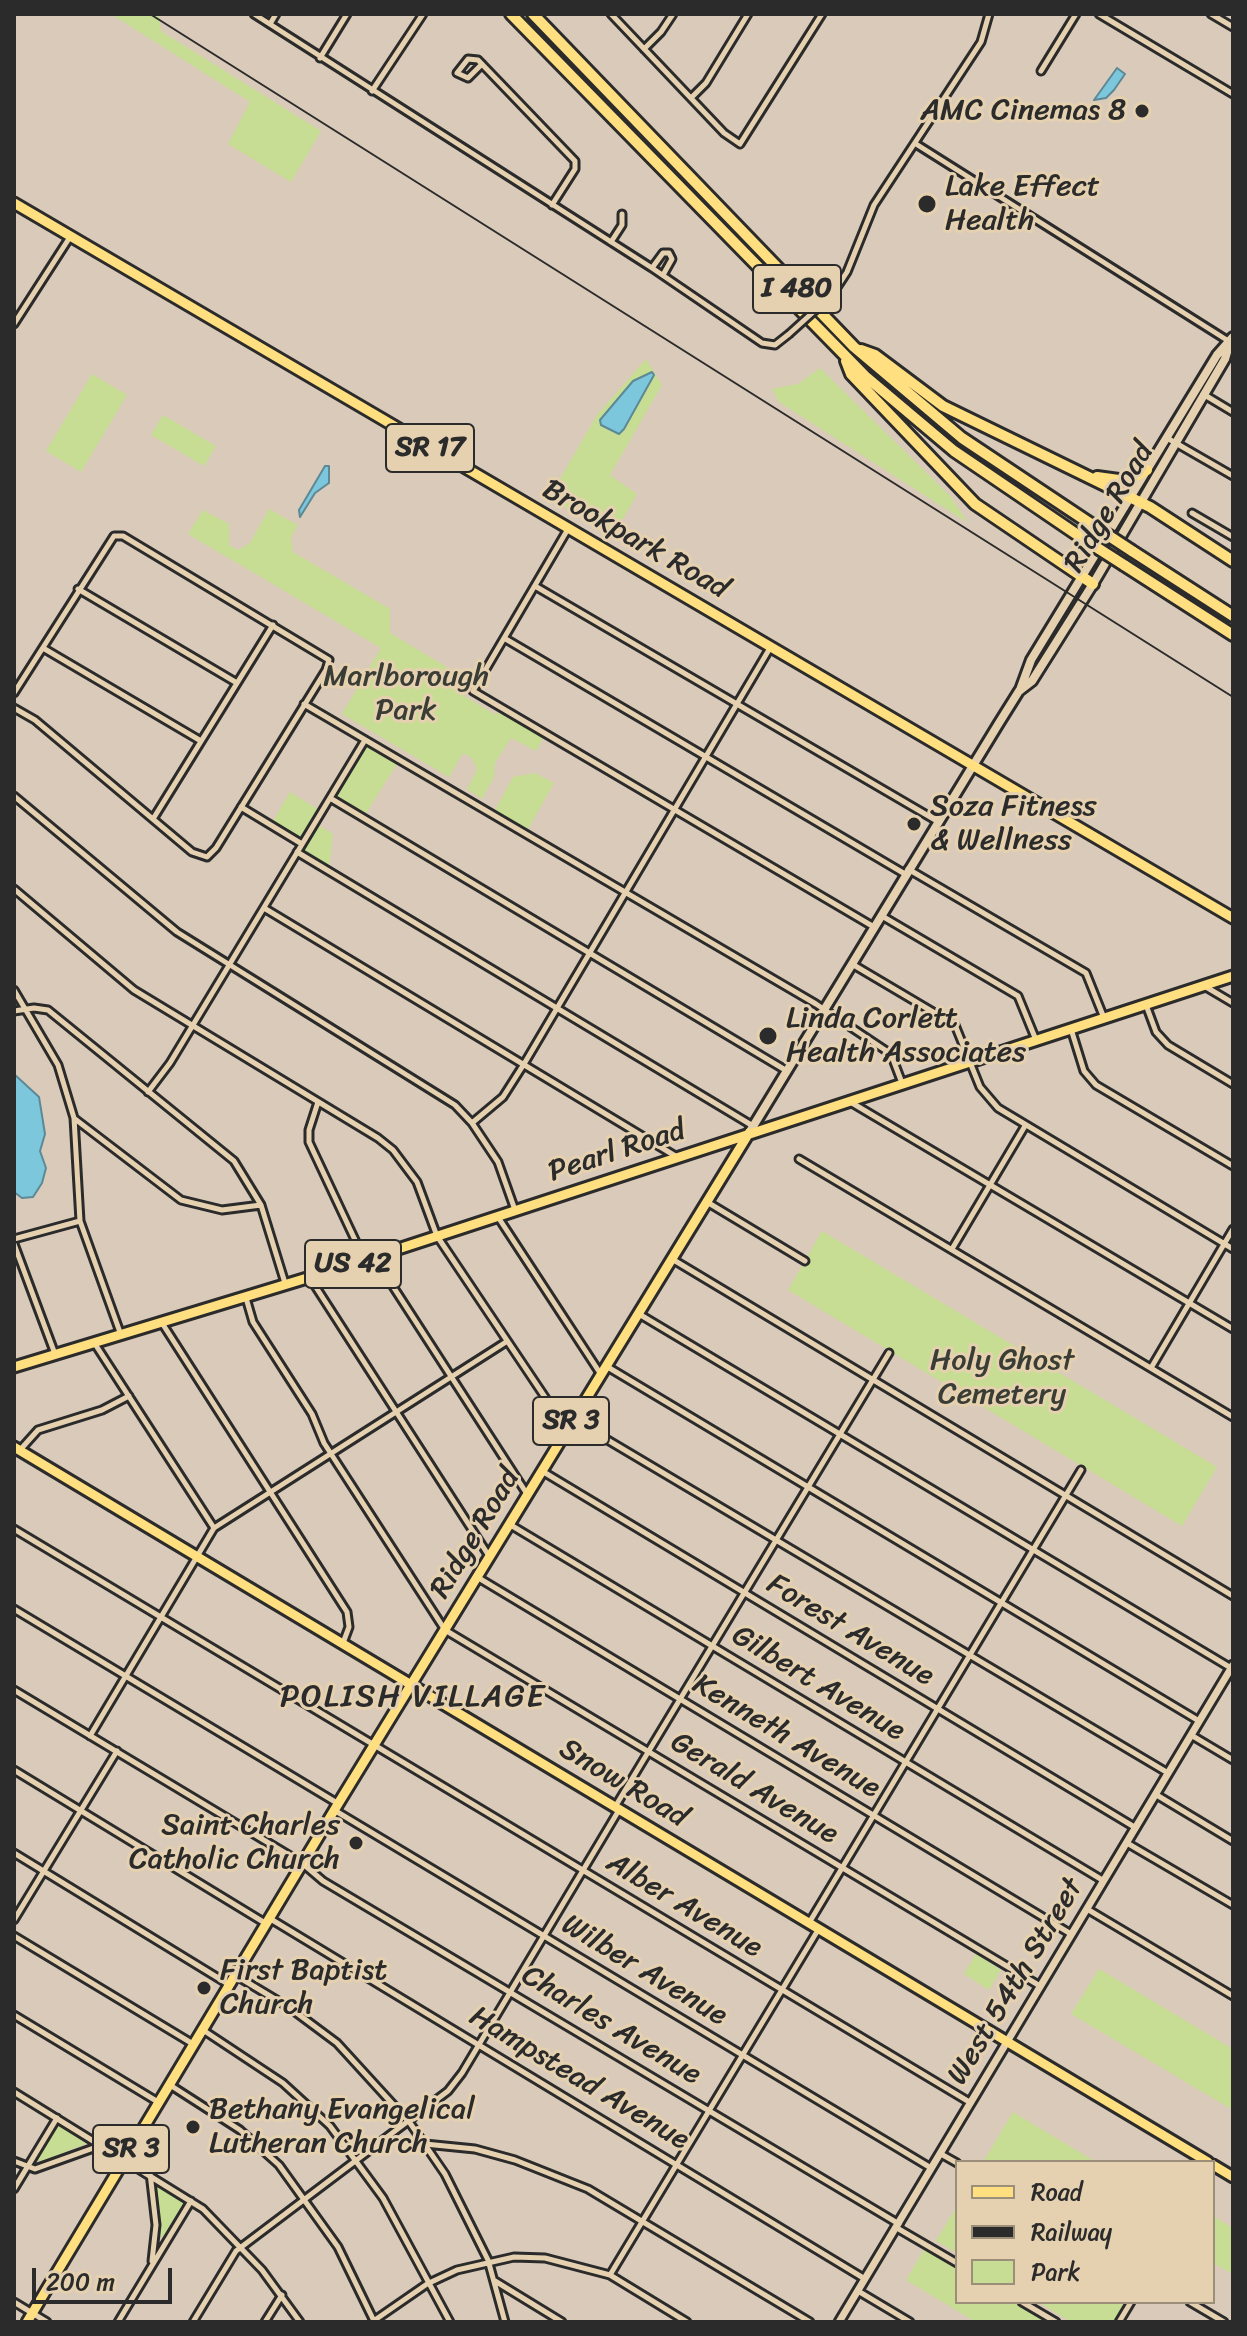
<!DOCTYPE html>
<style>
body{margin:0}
#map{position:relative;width:1247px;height:2336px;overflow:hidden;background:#dacab9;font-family:Sriracha,sans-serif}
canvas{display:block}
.frame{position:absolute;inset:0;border:16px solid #2b2b2b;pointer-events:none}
.legend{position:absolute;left:955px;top:2160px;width:260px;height:144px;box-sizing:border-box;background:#e5d1af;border:2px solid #9b8f7a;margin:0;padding:10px 14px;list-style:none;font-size:24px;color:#2b2b2b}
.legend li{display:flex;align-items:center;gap:16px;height:40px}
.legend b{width:40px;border:2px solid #9b8f7a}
.scale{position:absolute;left:32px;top:2268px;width:140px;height:36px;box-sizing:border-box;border:4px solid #2b2b2b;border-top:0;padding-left:10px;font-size:24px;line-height:28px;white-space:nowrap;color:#2b2b2b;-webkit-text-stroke:6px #e5d1af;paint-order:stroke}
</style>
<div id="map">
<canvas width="1247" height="2336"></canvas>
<div class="frame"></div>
<ul class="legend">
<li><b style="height:10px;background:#ffdf80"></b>Road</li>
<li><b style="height:10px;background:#2b2b2b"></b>Railway</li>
<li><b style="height:22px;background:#c6dd93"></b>Park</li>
</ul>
<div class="scale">200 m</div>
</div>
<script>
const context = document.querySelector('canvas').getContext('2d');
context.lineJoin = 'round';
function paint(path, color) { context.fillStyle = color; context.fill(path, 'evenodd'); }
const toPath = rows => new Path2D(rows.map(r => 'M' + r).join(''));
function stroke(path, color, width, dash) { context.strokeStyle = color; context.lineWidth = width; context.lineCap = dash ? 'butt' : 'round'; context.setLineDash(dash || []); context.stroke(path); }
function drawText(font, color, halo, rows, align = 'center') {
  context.font = font + ' Sriracha,sans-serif'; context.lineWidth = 6; context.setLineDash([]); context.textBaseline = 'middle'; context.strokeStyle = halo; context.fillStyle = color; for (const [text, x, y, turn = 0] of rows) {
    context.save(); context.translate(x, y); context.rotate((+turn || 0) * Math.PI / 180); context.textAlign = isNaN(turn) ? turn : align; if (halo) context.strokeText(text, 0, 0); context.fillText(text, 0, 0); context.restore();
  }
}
paint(toPath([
 [111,14,159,14,161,31,321,131,291,182,228,144,250,102],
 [646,359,662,385,610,475,637,494,616,531,620,534,618,540,549,498,597,415],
 [820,368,951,497,968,523,779,402,772,389,798,384],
 [92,374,127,395,81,472,46,451],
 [163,415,216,446,204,466,151,435],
 [269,509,298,525,291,537,293,552,390,609,390,633,465,678,457,692,496,715,500,710,544,736,536,751,511,738,495,763,494,777,482,799,467,789,477,770,472,758,463,753,449,777,342,714,381,648,188,534,203,510,229,524,229,545,238,550,250,543],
 [366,743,398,762,365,815,334,796],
 [535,773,554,783,527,831,494,812,513,777],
 [290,792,319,810,301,840,272,823],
 [318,825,333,834,329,868,301,851],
 [822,1231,1217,1467,1182,1526,788,1290],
 [976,1954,1001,1970,989,1990,964,1974],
 [1099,1969,1233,2049,1233,2110,1071,2014],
 [1013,2112,1096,2162,983,2162],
 [58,2123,88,2143,40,2162,37,2157],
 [158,2182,186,2201,164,2239,159,2234,155,2188],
 [957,2206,957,2253,936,2241],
 [1213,2216,1233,2228,1233,2274,1213,2263],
 [925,2248,957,2267,957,2302,1016,2302,1050,2322,976,2322,906,2280],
 [1038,2302,1125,2302,1113,2322,1071,2322]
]), '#c6dd93');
const water = toPath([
 [1117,68,1125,74,1114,90,1106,98,1094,100,1117,68],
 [652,372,654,375,624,429,619,434,601,425,600,420,633,381,652,372],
 [325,466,329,466,329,483,315,493,300,517,299,510,325,466],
 [14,1074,39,1097,45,1134,40,1151,46,1168,42,1183,33,1197,22,1198,14,1192,14,1074]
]);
paint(water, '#7cc7dc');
stroke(water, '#5c8995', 2);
const minor = toPath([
 [254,14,652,268,762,343,775,345,789,334],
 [611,14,724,133,740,144,822,14],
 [1099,14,1233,94],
 [1211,14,1233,27],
 [270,24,276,14],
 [644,49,661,32,673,14],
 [320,58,347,14],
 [482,64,468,78,457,73,468,59,478,60,575,161,575,169,552,205],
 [1041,71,1076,14],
 [372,91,423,14],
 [691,98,706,83,748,14],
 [916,144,1230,342],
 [611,242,622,225,622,214],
 [652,268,663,253,669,253,672,259,663,275],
 [832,295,847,272,874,205,981,42,989,14],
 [14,324,70,237],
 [1203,394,1233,412],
 [1167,438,1233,476],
 [1192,513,1233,537],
 [568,529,473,691,874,927],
 [535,586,937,821],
 [78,589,237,683],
 [504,638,905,874],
 [43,648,201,741],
 [14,693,114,536,123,536,329,660,326,670,216,848,207,857,192,852,35,720,14,708],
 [304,704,816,1004,891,1054,902,1083],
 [14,796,177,932,455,1105,472,1123,498,1162,515,1210],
 [330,798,787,1071],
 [241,807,302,844],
 [153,819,273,625],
 [297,852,753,1126],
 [908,869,1086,973,1104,1018],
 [14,889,134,990,378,1138,393,1150,417,1182,437,1236,567,1430],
 [264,908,677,1157],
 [882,916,1018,996,1036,1040],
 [852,964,955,1025,980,1087,998,1108,1233,1249],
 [1206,987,1233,1003],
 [14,990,58,1065,74,1118,80,1221,121,1335],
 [1146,1005,1156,1032,1168,1045,1233,1084],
 [14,1011,34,1008,48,1010,234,1161,261,1205,285,1283],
 [1071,1029,1084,1071,1096,1085,1233,1166],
 [148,1092,170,1063,365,740],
 [318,1102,309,1130,309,1142,364,1259],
 [852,1103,1233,1329],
 [75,1119,181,1200,222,1210,261,1205],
 [472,1123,503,1097,524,1064,770,648],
 [799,1159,1233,1417],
 [707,1202,805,1261],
 [498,1217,600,1373],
 [14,1239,80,1221],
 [14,1244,55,1354],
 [952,1249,1025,1126],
 [374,1257,527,1494],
 [672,1259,1233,1596],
 [310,1278,489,1556],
 [246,1298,253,1322,312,1414,324,1443,445,1630,1040,1986],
 [639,1314,1231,1668],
 [162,1323,347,1612,349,1627,343,1643],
 [95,1344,214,1528],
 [606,1366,1199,1721],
 [1151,1368,1233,1229],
 [574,1420,1168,1773],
 [20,1450,38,1430,102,1410,129,1396],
 [542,1471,1136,1828],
 [509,1524,1104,1881],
 [14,1529,971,2103],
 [477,1577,1071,1934],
 [14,1609,337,1803],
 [14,1690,302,1863,323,1881,899,2224],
 [1191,1735,1233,1760],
 [90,1736,214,1528,506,1342],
 [14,1770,265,1923],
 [1155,1794,1233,1841],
 [615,1807,889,1353],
 [334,1810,931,2168],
 [1127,1843,1233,1905],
 [14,1853,228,1984],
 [1087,1909,1233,1996],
 [269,1918,865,2279],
 [14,1920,117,1751],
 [809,1923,1081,1470],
 [14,1936,193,2044],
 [235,1975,290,2008,337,2043,410,2123,445,2174,488,2260,505,2322],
 [14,2015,158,2102],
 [203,2030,283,2083,330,2126,383,2198,450,2322],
 [170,2085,240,2130,279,2165,338,2247,374,2321],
 [14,2092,203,2209,262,2270,300,2322],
 [425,2144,475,2149,515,2160,588,2189,810,2322],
 [941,2154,957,2163],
 [14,2161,35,2169,102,2145],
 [150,2173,156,2225,152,2261],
 [14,2189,57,2118],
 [897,2228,957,2263],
 [610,2275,818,1930],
 [495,2281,562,2322],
 [858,2291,910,2322],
 [14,2302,47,2322],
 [1022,2302,1056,2322],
 [1190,2302,1224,2322],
 [118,2322,191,2201],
 [193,2322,236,2251,448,2091,462,2073,619,1810],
 [265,2322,282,2295],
 [372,2322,427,2284,457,2270,514,2257,545,2258,610,2275,687,2322],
 [1119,2322,1131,2302]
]);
const tertiary = toPath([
 [839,2322,1233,1665]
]);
const secondary = toPath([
 [1020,690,1031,660,1217,355,1233,337],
 [749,1133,999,723,1019,691,1032,681,1093,584,1225,359,1230,342]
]);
const primary = toPath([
 [14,203,1233,918],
 [14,1367,340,1268,1233,976],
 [14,1447,1208,2162],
 [1213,2165,1233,2177],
 [27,2322,338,1804,749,1133]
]);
const motorway = toPath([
 [511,14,865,376,954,451,1085,540],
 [533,14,854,347,962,438,1094,526],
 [861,350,875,355,943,406,1150,507,1233,561],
 [846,361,851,374,975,504,1093,584],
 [1097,477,1126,481,1147,470],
 [1132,551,1233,616],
 [1124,565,1233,635]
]);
stroke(minor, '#2b2b2b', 11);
stroke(tertiary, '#2b2b2b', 13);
stroke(secondary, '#2b2b2b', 14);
stroke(primary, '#2b2b2b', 15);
stroke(motorway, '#2b2b2b', 16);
stroke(minor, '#e5d1af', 5);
stroke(tertiary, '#e5d1af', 7);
stroke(secondary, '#e5d1af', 8);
stroke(primary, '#ffdf80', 9);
stroke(motorway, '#ffdf80', 10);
stroke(toPath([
 [150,14,1233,697]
]), '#2b2b2b', 2);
const minorBridge = toPath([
 [789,334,832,295]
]);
const motorwayBridge = toPath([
 [1094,526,1132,551],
 [1085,540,1124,565]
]);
stroke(minorBridge, '#2b2b2b', 11, []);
stroke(motorwayBridge, '#2b2b2b', 16, []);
stroke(minorBridge, '#e5d1af', 5);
stroke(motorwayBridge, '#ffdf80', 10);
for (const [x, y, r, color] of [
 [1142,111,8,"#2b2b2b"],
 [927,204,10,"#2b2b2b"],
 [914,824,8,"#2b2b2b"],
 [768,1036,10,"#2b2b2b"],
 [356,1843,8,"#2b2b2b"],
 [204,1988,8,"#2b2b2b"],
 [193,2127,8,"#2b2b2b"]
]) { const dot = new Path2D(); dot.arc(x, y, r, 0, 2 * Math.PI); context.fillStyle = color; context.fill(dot); stroke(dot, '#e5d1af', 3); }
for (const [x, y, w] of [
 [797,289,88],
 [430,448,88],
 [353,1264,96],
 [571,1421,76],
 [131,2149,76]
]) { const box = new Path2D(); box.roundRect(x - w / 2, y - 24, w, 48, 6); context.fillStyle = '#e5d1af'; context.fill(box); stroke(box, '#2b2b2b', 2); }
drawText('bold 28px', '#2b2b2b', null, [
 ["I 480",797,289],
 ["SR 17",430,448],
 ["US 42",353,1264],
 ["SR 3",571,1421],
 ["SR 3",131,2149]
]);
drawText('30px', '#2b2b2b', '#e5d1af', [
 ["AMC Cinemas 8",1126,111,"right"],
 ["Lake Effect",945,187],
 ["Health",945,221],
 ["Soza Fitness",930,807],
 ["& Wellness",930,841],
 ["Linda Corlett",786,1019],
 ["Health Associates",786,1053],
 ["Saint Charles",340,1826,"right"],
 ["Catholic Church",340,1860,"right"],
 ["First Baptist",220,1971],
 ["Church",220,2005],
 ["Bethany Evangelical",209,2110],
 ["Lutheran Church",209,2144]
], 'left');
drawText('30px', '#2b2b2b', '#e5d1af', [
 ["Ridge Road",1110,508,-59],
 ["Brookpark Road",635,540,30],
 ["Pearl Road",617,1152,-18],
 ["Ridge Road",476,1534,-59],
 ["Forest Avenue",850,1631,31],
 ["Gilbert Avenue",818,1684,31],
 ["Kenneth Avenue",786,1737,31],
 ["Snow Road",623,1784,31],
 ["Gerald Avenue",754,1789,31],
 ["Alber Avenue",684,1906,31],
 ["Wilber Avenue",644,1971,31],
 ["West 54th Street",1016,1982,-59],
 ["Charles Avenue",611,2026,31],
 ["Hampstead Avenue",579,2079,31]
]);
drawText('30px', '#3a3d35', '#e5d1af', [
 ["Marlborough",406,677],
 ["Park",406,711],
 ["Holy Ghost",1002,1361],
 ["Cemetery",1002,1395]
]);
context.letterSpacing = '2px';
drawText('32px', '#2b2b2b', '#e5d1af', [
 ["POLISH VILLAGE",413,1698]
]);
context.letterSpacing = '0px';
</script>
